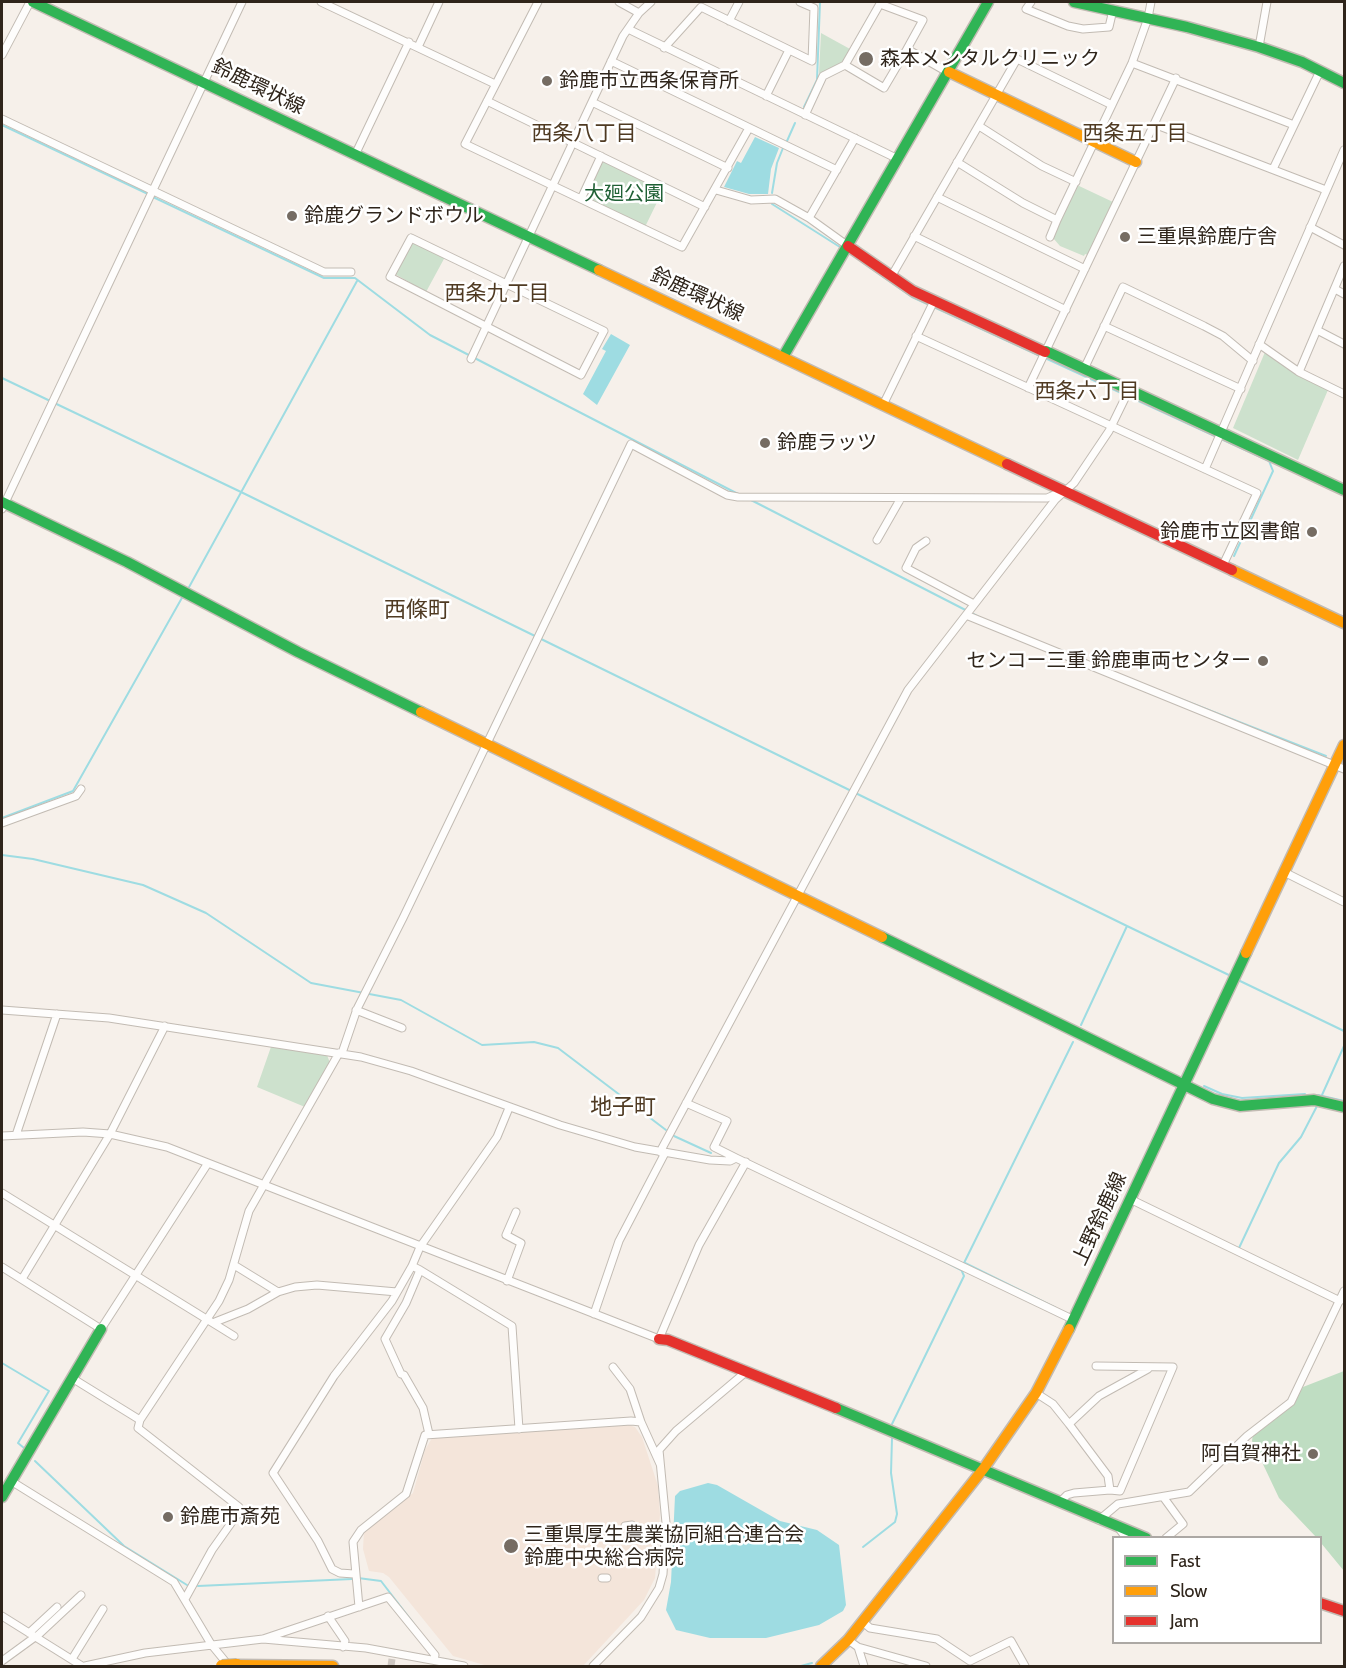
<!DOCTYPE html>
<meta charset="utf-8">
<style>
body{margin:0}
#map{position:relative;width:1346px;height:1668px;overflow:hidden;background:#f6f0ea;font-family:Cabin,sans-serif}
canvas{display:block}
.frame{position:absolute;inset:0;border:3px solid #2f251b;pointer-events:none}
.legend{position:absolute;left:1112px;top:1536px;width:210px;height:108px;box-sizing:border-box;background:#fff;border:2px solid #aca8a4;margin:0;padding:8px 10px;list-style:none;font-size:18px;color:#2f251b}
.legend li{display:flex;align-items:center;gap:12px;height:30px}
.legend b{width:30px;border:2px solid #aca8a4}
</style>
<div id="map">
<canvas width="1346" height="1668"></canvas>
<div class="frame"></div>
<ul class="legend">
<li><b style="height:8px;background:#30b455"></b>Fast</li>
<li><b style="height:8px;background:#ff9f0a"></b>Slow</li>
<li><b style="height:8px;background:#e5322d"></b>Jam</li>
</ul>
</div>
<script>
const context = document.querySelector('canvas').getContext('2d');
context.lineJoin = 'round';
function paint(path, color) { context.fillStyle = color; context.fill(path, 'evenodd'); }
const toPath = rows => new Path2D(rows.map(r => 'M' + r).join(''));
function stroke(path, color, width, dash) { context.strokeStyle = color; context.lineWidth = width; context.lineCap = dash ? 'butt' : 'round'; context.setLineDash(dash || []); context.stroke(path); }
function drawText(font, color, halo, rows, align = 'center') {
  context.font = font + ' Cabin,"Noto Sans JP",sans-serif'; context.lineWidth = 5; context.setLineDash([]); context.textBaseline = 'middle'; context.strokeStyle = halo; context.fillStyle = color; for (const [text, x, y, turn = 0] of rows) {
    context.save(); context.translate(x, y); context.rotate((+turn || 0) * Math.PI / 180); context.textAlign = isNaN(turn) ? turn : align; if (halo) context.strokeText(text, 0, 0); context.fillText(text, 0, 0); context.restore();
  }
}
paint(toPath([
 [629,1425,635,1427,642,1437,658,1486,660,1515,655,1578,644,1600,583,1666,488,1666,453,1656,389,1577,383,1573,369,1571,363,1549,364,1531,413,1493,425,1450,432,1438]
]), '#f4e5da');
paint(toPath([
 [821,33,850,49,841,64,822,75,819,73],
 [604,161,663,190,645,227,586,199,585,196,601,162],
 [1077,185,1113,202,1088,255,1085,254,1084,256,1060,246,1053,238],
 [415,243,445,257,426,292,395,274,411,244],
 [1265,352,1328,390,1298,460,1233,428],
 [272,1044,327,1055,330,1063,305,1107,257,1087]
]), '#cde1cd');
paint(toPath([
 [1344,1371,1344,1571,1321,1543,1320,1538,1316,1537,1279,1498,1252,1441,1253,1433,1294,1403,1303,1387]
]), '#bfddc2');
paint(toPath([
 [755,137,779,148,771,169,768,194,749,194,724,187,737,161,741,163],
 [611,334,630,345,597,405,583,394,606,351,602,349],
 [708,1483,717,1485,780,1521,817,1530,839,1545,846,1605,843,1611,819,1625,766,1638,710,1638,676,1630,666,1610,671,1582,675,1496,680,1491]
]), '#9edce2');
stroke(toPath([
 [804,107,817,80,820,2],
 [2,125,148,194],
 [787,141,795,123],
 [772,193,777,163,783,148],
 [153,197,324,278,355,278,430,335,740,495],
 [772,204,843,249],
 [862,262,912,297,1040,356],
 [1045,358,1269,461,1273,471,1234,556],
 [2,378,241,492,1127,926],
 [751,500,983,619],
 [188,589,357,281],
 [1178,698,1326,756],
 [2,818,73,791,183,596],
 [2,855,33,859,143,885,206,913,311,983,401,1000,482,1045,534,1042,558,1048,666,1130],
 [1238,980,1344,1031],
 [1081,1025,1127,926,1233,977],
 [1204,1086,1222,1094,1242,1098,1305,1094],
 [1318,1095,1344,1101],
 [1322,1095,1344,1046],
 [674,1136,711,1153],
 [1239,1248,1279,1163,1301,1137,1317,1106],
 [940,1259,961,1270],
 [964,1263,1073,1042],
 [965,1263,1056,1308],
 [2,1363,49,1391,18,1443,24,1448],
 [892,1424,964,1276,961,1269],
 [35,1461,124,1546,187,1585],
 [863,1547,895,1522,897,1514,891,1473,892,1438],
 [358,1578,381,1581,414,1624],
 [198,1586,352,1579],
 [801,1666,812,1663]
]), '#9edce2', 2);
stroke(toPath([
 [391,1666,392,1659]
]), '#cec7c1', 7, [7, 3.5]);
const street = toPath([
 [321,2,495,84],
 [538,2,465,144,682,247,749,128],
 [619,2,639,13],
 [881,2,845,65,884,88,907,49,949,73],
 [1031,2,1026,9,1068,26,1083,29,1109,27,1113,10],
 [880,4,923,20,907,49],
 [729,21,739,2],
 [628,29,898,159],
 [418,47,439,2],
 [1259,47,1267,2],
 [664,48,701,7,812,61,814,8,800,2],
 [2,55,30,2],
 [611,61,837,170],
 [1132,63,1294,125],
 [766,96,789,50],
 [487,101,705,207],
 [592,102,728,168],
 [805,115,823,76,845,65],
 [2,119,324,272,351,272],
 [1154,124,1326,190],
 [979,126,1042,166,1076,182],
 [355,155,409,42],
 [957,162,1023,203,1057,220,1132,63,1148,18,1151,2],
 [1273,169,1320,71],
 [716,190,751,200,775,199,809,218,848,246],
 [937,197,1085,269],
 [581,199,601,156],
 [809,218,855,138],
 [1310,227,1344,245],
 [914,236,1066,310],
 [1050,237,1057,220],
 [411,238,604,331,581,375,390,277,411,238],
 [891,277,1017,59,1112,105],
 [1335,289,1344,294],
 [1104,326,1241,389],
 [1317,330,1344,344],
 [916,336,1257,493,1223,565],
 [1259,344,1299,372,1344,394],
 [471,359,623,36,639,13,651,2],
 [1084,369,1123,287,1204,326,1223,336,1253,361],
 [1299,372,1344,266],
 [1028,388,1176,78],
 [883,405,934,301],
 [1205,469,1344,150],
 [2,509,242,2],
 [877,540,901,498],
 [926,541,916,548,906,568,974,604],
 [966,615,1344,769],
 [2,823,76,796,81,789],
 [1284,872,1344,902],
 [2,1010,109,1018,361,1057,411,1071,560,1125,635,1147,710,1160,730,1161,736,1158,1074,1320],
 [356,1010,402,1028],
 [342,1053,357,1009,403,918,631,444,727,495,738,497,1047,498,1063,491],
 [686,1103,727,1121,714,1147,736,1158],
 [16,1135,57,1014],
 [2,1136,83,1132,110,1134,167,1147,659,1339,699,1245,746,1162],
 [660,1152,908,690,1055,500,1074,483,1109,431,1129,390],
 [2,1193,234,1336],
 [1130,1199,1340,1301],
 [234,1265,278,1292,295,1287,317,1285,397,1292],
 [2,1267,101,1329,208,1163],
 [420,1270,512,1326,519,1429],
 [22,1279,110,1134,165,1026],
 [507,1281,521,1243,506,1235,516,1212],
 [594,1314,619,1241,665,1153],
 [215,1322,248,1309,278,1292],
 [613,1367,630,1389,641,1422],
 [72,1378,140,1420],
 [1036,1393,1053,1404,1069,1424,1108,1476,1110,1490,1120,1491,1173,1367,1096,1366],
 [1069,1424,1099,1396,1148,1369],
 [429,1434,423,1408,404,1375,401,1374,385,1339,406,1303,420,1270,412,1266,420,1247,497,1137,509,1108],
 [11,1481,174,1582,211,1644,229,1666],
 [1164,1498,1183,1524,1166,1538],
 [1060,1502,1067,1495,1074,1493,1110,1490],
 [1099,1520,1118,1504,1189,1492,1247,1436,1291,1402,1344,1291],
 [625,1526,632,1525],
 [1118,1527,1126,1538],
 [354,1574,340,1573,332,1569,318,1541,273,1473,334,1376,392,1301,412,1266],
 [602,1578,607,1578],
 [185,1599,212,1550,239,1512,239,1507,138,1428,140,1420,219,1301,229,1280,249,1211,339,1053],
 [359,1607,353,1542,361,1530,406,1494,425,1435,631,1421,641,1422,660,1464],
 [2,1616,82,1666],
 [328,1616,345,1641,343,1647],
 [863,1622,870,1628,937,1639,970,1661,1011,1641,1025,1666],
 [29,1633,57,1607],
 [36,1637,81,1595],
 [263,1639,366,1648,464,1666],
 [848,1640,858,1647,926,1666],
 [858,1647,864,1666],
 [72,1659,103,1609],
 [2,1661,35,1637],
 [85,1666,145,1653,263,1639,388,1597,435,1655,434,1660],
 [593,1666,641,1617,659,1588,663,1574,666,1523,659,1450,676,1431,747,1371]
]);
const fast = toPath([
 [33,2,599,270],
 [1074,2,1187,27,1259,47,1302,62,1344,83],
 [1046,351,1344,490],
 [783,357,988,2],
 [2,502,127,562,298,652,421,712],
 [882,937,1213,1099,1240,1106,1314,1100,1344,1107],
 [1069,1329,1246,953],
 [836,1408,1146,1538],
 [2,1497,101,1329]
]);
const slow = toPath([
 [949,72,1136,162],
 [599,270,1007,464],
 [1232,570,1344,623],
 [421,712,882,937],
 [1246,953,1344,745],
 [237,1665,333,1666],
 [821,1666,848,1640,984,1468,1036,1393,1069,1329]
]);
const jam = toPath([
 [848,246,913,291,1045,352],
 [1007,464,1232,570],
 [659,1339,668,1340,836,1408],
 [1320,1603,1344,1611]
]);
stroke(street, '#c2bbb3', 9);
stroke(fast, '#c2bbb3', 13);
stroke(slow, '#c2bbb3', 13);
stroke(jam, '#c2bbb3', 13);
stroke(street, '#fefdfc', 7);
stroke(fast, '#30b455', 10);
stroke(slow, '#ff9f0a', 10);
stroke(jam, '#e5322d', 10);
const slowBridge = toPath([
 [222,1666,237,1665]
]);
stroke(slowBridge, '#bdb7a9', 14, []);
stroke(slowBridge, '#ff9f0a', 12);
for (const [x, y, r, color] of [
 [866,59,8,"#756c63"],
 [547,81,6,"#756c63"],
 [292,216,6,"#756c63"],
 [1125,237,6,"#756c63"],
 [765,443,6,"#756c63"],
 [1312,532,6,"#756c63"],
 [1263,661,6,"#756c63"],
 [1313,1454,6,"#756c63"],
 [168,1517,6,"#756c63"],
 [511,1546,8,"#756c63"]
]) { const dot = new Path2D(); dot.arc(x, y, r, 0, 2 * Math.PI); context.fillStyle = color; context.fill(dot); stroke(dot, '#fff', 2); }
drawText('20px', '#2f251b', '#fff', [
 ["森本メンタルクリニック",880,59],
 ["鈴鹿市立西条保育所",559,81],
 ["鈴鹿グランドボウル",304,216],
 ["三重県鈴鹿庁舎",1137,237],
 ["鈴鹿ラッツ",777,443],
 ["鈴鹿市立図書館",1300,532,"right"],
 ["センコー三重 鈴鹿車両センター",1251,661,"right"],
 ["阿自賀神社",1301,1454,"right"],
 ["鈴鹿市斎苑",180,1517],
 ["三重県厚生農業協同組合連合会",524,1535],
 ["鈴鹿中央総合病院",524,1558]
], 'left');
drawText('20px', '#2f251b', '#fff', [
 ["鈴鹿環状線",258,87,26],
 ["鈴鹿環状線",697,295,25],
 ["上野鈴鹿線",1100,1219,-65]
]);
drawText('20px', '#1f6035', '#fff', [
 ["大廻公園",624,194]
]);
drawText('21px', '#4f3a22', '#fff', [
 ["西条八丁目",584,134],
 ["西条五丁目",1135,134],
 ["西条九丁目",497,294],
 ["西条六丁目",1087,392]
]);
drawText('22px', '#4f3a22', '#fff', [
 ["西條町",417,611],
 ["地子町",623,1108]
]);
</script>
